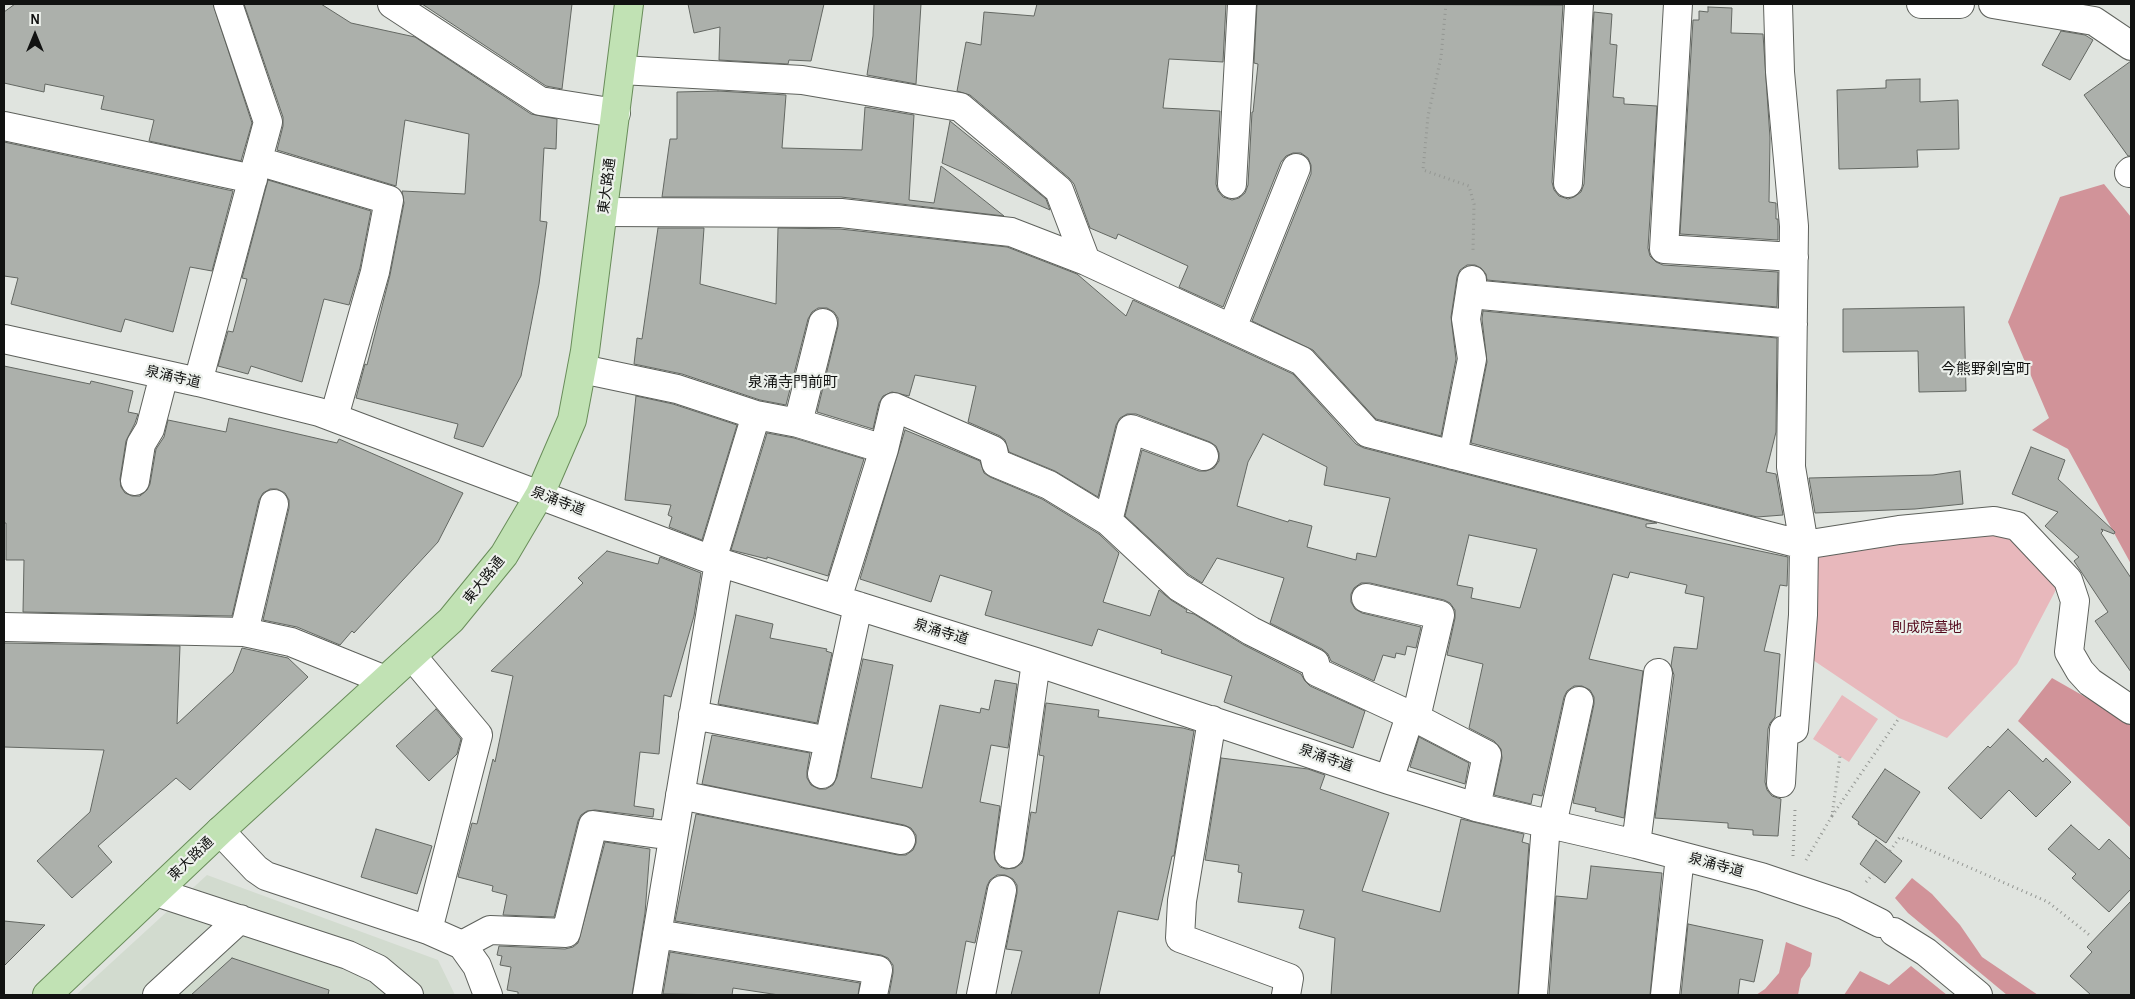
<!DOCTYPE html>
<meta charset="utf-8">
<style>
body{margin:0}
#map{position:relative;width:2135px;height:999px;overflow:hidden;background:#e0e4df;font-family:"Alegreya Sans",sans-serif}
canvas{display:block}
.frame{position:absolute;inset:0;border:5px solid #111211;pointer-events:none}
.north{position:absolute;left:10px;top:10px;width:50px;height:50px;-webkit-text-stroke:4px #edf1ec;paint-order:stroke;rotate:0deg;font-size:14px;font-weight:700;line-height:20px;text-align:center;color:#111211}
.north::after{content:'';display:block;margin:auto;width:18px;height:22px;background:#111211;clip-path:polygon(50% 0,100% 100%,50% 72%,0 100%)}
</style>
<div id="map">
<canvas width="2135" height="999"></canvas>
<div class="frame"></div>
<div class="north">N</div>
</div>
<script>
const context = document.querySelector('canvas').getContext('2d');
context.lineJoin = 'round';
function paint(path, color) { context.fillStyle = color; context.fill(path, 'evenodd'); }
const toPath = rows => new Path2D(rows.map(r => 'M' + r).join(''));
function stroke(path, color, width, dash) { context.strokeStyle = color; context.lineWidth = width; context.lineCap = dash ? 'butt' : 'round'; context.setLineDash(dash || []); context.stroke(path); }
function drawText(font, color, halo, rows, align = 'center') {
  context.font = font + ' "Alegreya Sans","Noto Sans JP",sans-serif'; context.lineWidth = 4.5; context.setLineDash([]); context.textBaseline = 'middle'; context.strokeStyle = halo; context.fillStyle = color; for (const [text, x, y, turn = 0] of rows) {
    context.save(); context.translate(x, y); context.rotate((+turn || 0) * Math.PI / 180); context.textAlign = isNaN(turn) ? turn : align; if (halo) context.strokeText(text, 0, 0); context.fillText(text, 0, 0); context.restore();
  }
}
paint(toPath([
 [207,875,438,960,455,995,76,995]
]), '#d2dbcf');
paint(toPath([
 [1995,531,2012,535,2060,582,2017,664,1947,738,1899,718,1810,658,1812,551],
 [1842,695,1878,719,1849,762,1813,739]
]), '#e8b8bc');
paint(toPath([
 [2104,184,2131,217,2131,564,2068,449,2032,430,2049,418,2008,322,2060,197],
 [2052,678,2131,723,2131,828,2018,721],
 [1912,878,1932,894,1960,925,1982,957,2038,995,2007,995,1908,913,1895,898],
 [1786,942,1812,953,1810,966,1801,979,1798,995,1756,995,1765,989,1779,973],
 [1911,966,1947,995,1844,995,1860,971,1889,985]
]), '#d19399');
const building = toPath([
 [15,4,213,4,252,123,241,161,149,141,154,120,101,109,104,96,45,84,44,92,4,83,4,12,15,4],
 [244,4,321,4,351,23,415,37,531,114,557,119,556,149,544,148,540,221,547,222,539,284,521,376,483,447,454,438,458,424,356,398,365,364,367,365,390,275,404,203,402,191,465,194,469,134,405,120,396,186,277,150,283,126,283,117,244,4],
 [422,4,572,4,562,89,546,86,422,4],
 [688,4,824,4,811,61,789,60,788,64,719,60,720,27,694,33,688,4],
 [874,4,921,4,916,84,867,75,873,36,874,4],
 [1037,4,1226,4,1223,62,1169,59,1163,108,1220,111,1216,184,1218,191,1223,197,1232,200,1239,198,1245,193,1248,185,1252,112,1253,112,1258,64,1254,63,1257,4,1563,5,1552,182,1554,190,1559,196,1568,199,1574,197,1581,192,1584,184,1594,12,1612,14,1610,44,1617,45,1613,97,1624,98,1624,104,1657,106,1648,248,1650,256,1656,262,1663,265,1778,272,1777,307,1487,280,1486,274,1481,268,1475,265,1467,265,1460,270,1457,277,1451,317,1456,359,1441,436,1376,419,1313,350,1252,321,1311,174,1311,165,1308,158,1301,153,1293,153,1286,156,1281,162,1223,307,1179,287,1188,266,1118,234,1116,239,1090,228,1074,184,1069,178,970,95,957,91,966,42,981,45,984,12,1034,16,1037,4],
 [1708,7,1732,8,1731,33,1763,34,1770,138,1769,202,1776,203,1776,219,1778,219,1778,240,1680,234,1693,20,1699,20,1699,11,1708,12,1708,7],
 [2061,31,2085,35,2093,40,2070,80,2042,65,2061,31],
 [2131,61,2131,156,2128,156,2084,95,2131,61],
 [1920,79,1920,102,1958,100,1959,149,1917,150,1918,167,1839,169,1837,90,1886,88,1886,80,1920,79],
 [718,91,786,95,782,148,862,150,865,107,914,115,909,200,934,203,941,166,1004,216,841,197,662,197,670,139,677,139,677,92,718,91],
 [950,121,1046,199,1050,210,942,163,950,121],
 [4,142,233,191,212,271,190,267,173,332,125,319,121,332,11,304,18,278,4,276,4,142],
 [268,180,371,211,360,268,349,305,324,299,302,382,251,366,248,374,218,366,228,331,233,332,247,279,242,278,268,180],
 [658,228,704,228,700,284,776,304,778,228,840,229,1007,247,1077,274,1126,316,1133,300,1293,374,1356,444,1364,448,1657,523,1646,524,1646,527,1788,557,1787,586,1780,585,1764,651,1780,654,1775,717,1770,723,1768,729,1765,782,1767,790,1772,796,1781,799,1778,836,1753,835,1753,830,1728,828,1728,823,1655,818,1674,675,1671,666,1674,647,1697,649,1704,597,1685,593,1687,585,1630,572,1628,578,1613,574,1589,659,1643,671,1624,818,1595,811,1596,808,1573,803,1594,704,1594,697,1590,690,1582,686,1574,686,1567,691,1564,697,1542,796,1533,794,1531,804,1494,795,1502,758,1501,749,1494,741,1469,728,1483,664,1447,655,1455,618,1455,610,1450,603,1444,600,1370,583,1361,583,1354,588,1351,594,1351,602,1355,609,1362,613,1421,627,1416,648,1407,646,1405,655,1396,653,1395,658,1383,655,1374,681,1331,661,1328,654,1322,649,1270,623,1284,578,1217,558,1202,583,1188,574,1125,516,1142,450,1199,471,1206,471,1214,468,1219,461,1219,453,1216,446,1210,442,1136,414,1127,414,1120,418,1116,425,1098,497,1055,471,1009,452,1005,440,1000,436,968,422,976,386,915,375,909,396,892,392,883,396,879,403,873,429,817,412,838,326,838,318,834,312,827,308,818,308,812,312,808,319,786,405,760,400,682,374,634,364,637,338,642,339,658,228],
 [1263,434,1327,467,1324,485,1390,498,1376,557,1357,553,1356,560,1307,547,1312,526,1289,520,1288,522,1237,506,1248,462,1263,434],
 [1469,535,1537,549,1520,608,1471,598,1473,588,1457,585,1469,535],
 [1964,307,1966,391,1919,392,1918,351,1843,352,1843,309,1964,307],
 [1483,311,1777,338,1776,432,1766,472,1776,474,1783,515,1757,517,1471,443,1487,362,1482,319,1483,311],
 [4,366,90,384,91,381,133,391,128,412,138,414,135,423,126,441,120,479,121,487,125,493,132,496,140,496,147,490,150,484,156,449,164,437,168,420,226,432,229,418,337,443,339,439,463,493,438,542,354,633,352,631,340,645,297,627,263,620,289,508,289,500,285,493,277,489,270,489,263,493,259,500,232,616,23,612,24,560,6,560,6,523,4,523,4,366],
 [636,396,673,404,737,425,702,540,669,527,672,517,668,515,671,505,625,500,636,396],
 [905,430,980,461,984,473,990,477,1042,499,1099,534,1119,553,1103,602,1150,616,1159,590,1171,600,1187,610,1186,612,1194,614,1244,645,1301,674,1305,681,1310,686,1365,711,1353,748,1224,702,1232,676,1161,653,1162,650,1098,629,1092,646,985,615,992,591,940,575,931,602,860,579,905,430],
 [767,433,794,438,864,459,828,576,767,557,767,559,731,550,767,433],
 [2031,447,2065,460,2058,479,2115,532,2114,534,2101,529,2103,531,2101,533,2131,578,2131,672,2095,621,2108,612,2074,561,2079,557,2045,526,2058,512,2012,494,2031,447],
 [1960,471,1963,504,1915,509,1815,513,1809,478,1933,475,1960,471],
 [607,551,658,564,660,557,701,573,694,616,671,697,664,695,659,754,640,752,634,806,654,809,653,817,595,810,587,811,581,815,578,821,554,917,503,915,507,895,492,891,493,886,458,877,472,823,477,824,493,759,495,762,513,676,491,671,583,583,578,578,607,551],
 [736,615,773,624,770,638,827,649,826,651,832,653,817,723,718,704,736,615],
 [4,643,180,646,177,724,233,672,242,648,288,658,308,677,190,790,176,778,98,846,112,862,72,898,37,861,90,812,104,750,4,747,4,643],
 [863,659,893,665,871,778,922,788,940,705,980,713,981,708,989,710,995,680,1017,684,1008,748,991,745,980,802,1000,806,994,852,995,860,1000,867,1006,869,1015,868,1022,863,1024,856,1031,812,1036,813,1044,756,1039,755,1046,703,1099,710,1098,717,1183,728,1194,731,1174,856,1172,856,1158,920,1118,911,1099,995,1011,995,1022,951,1006,949,1017,893,1017,885,1013,879,1005,875,997,875,990,880,987,886,975,943,966,941,956,995,889,995,893,973,893,965,888,958,881,955,675,921,696,814,898,855,906,855,913,850,916,843,916,835,911,828,904,825,702,784,712,735,810,753,807,771,807,778,811,785,819,789,826,789,833,785,837,777,863,659],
 [436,709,461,739,457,754,429,781,396,746,436,709],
 [2008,729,2043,762,2046,758,2071,782,2036,817,2009,790,1981,819,1948,788,1988,746,1990,748,2008,729],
 [1419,737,1469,763,1465,784,1410,767,1419,737],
 [1221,758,1308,769,1325,775,1320,789,1389,813,1362,891,1440,912,1461,819,1524,834,1522,842,1529,844,1518,995,1331,995,1335,938,1299,928,1304,910,1238,902,1242,873,1238,872,1239,865,1205,860,1221,758],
 [1885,769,1920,792,1886,843,1858,824,1859,822,1852,817,1885,769],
 [2071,825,2099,850,2109,839,2131,860,2131,889,2109,912,2072,878,2076,874,2048,849,2071,825],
 [376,829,432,846,417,894,361,877,376,829],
 [1876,840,1902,861,1885,883,1860,864,1876,840],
 [605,842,650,849,645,913,632,995,518,995,518,992,507,990,511,967,500,965,502,956,497,955,499,946,565,949,573,947,578,943,605,842],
 [1591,866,1662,873,1650,995,1549,995,1556,896,1587,899,1591,866],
 [2131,901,2131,995,2091,995,2070,976,2092,952,2087,947,2131,901],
 [4,921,45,925,4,966,4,921],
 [1688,924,1763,940,1754,982,1740,979,1738,995,1681,995,1688,924],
 [670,952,860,983,858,995,779,995,733,988,732,995,663,994,670,952],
 [232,958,329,990,328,995,191,995,232,958]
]);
paint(building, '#acb0ab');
stroke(building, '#636762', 1);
const minor = toPath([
 [392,4,540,101,616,113],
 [1678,4,1664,249,1794,257],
 [1778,4,1780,72,1794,226,1791,467,1804,545,1803,615,1794,729,1784,730,1781,783],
 [1921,4,1960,4],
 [1993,4,2094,21,2131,46],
 [621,70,802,80,960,107,1059,190,1086,261,1302,361,1368,433,1804,545,1899,530,1994,521,2017,526,2068,580,2075,601,2069,652,2080,671,2090,682,2131,710],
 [4,126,253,179],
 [258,161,389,200,375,272,334,417],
 [2129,173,2131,171],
 [1568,183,1579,4],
 [1232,184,1242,4],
 [604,212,841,213,1011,232,1086,261],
 [1470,294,1793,324],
 [1232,328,1296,168],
 [4,339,198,382,319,412,712,560,1036,662,1389,780,1476,807,1636,844,1761,877,1844,905,1880,923],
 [582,369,677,389,756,415,798,423,884,449],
 [198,382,268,122,228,4],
 [798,423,823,323],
 [1453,455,1472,359,1466,319,1472,280],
 [135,481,141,444,150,429,164,375],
 [1108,521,1131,429,1204,456],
 [712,560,756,415],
 [1366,598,1440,615,1418,709,1408,722,1389,780],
 [837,599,884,449,894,407,993,450,996,463,1049,485,1108,521,1179,587,1251,631,1315,663,1317,672,1412,716,1487,755,1476,807],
 [4,627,244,632,291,642,385,680],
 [244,632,274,504],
 [412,656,478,735,428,930],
 [693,715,829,741],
 [1212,720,1182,901,1180,938,1289,978,1286,995],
 [822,774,858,606],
 [680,795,901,840],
 [1552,825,1579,701],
 [220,831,256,869,266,876,428,930,462,945,477,966,488,995],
 [1636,844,1658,673],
 [1009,854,1036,662],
 [156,892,348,955,378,969,409,995],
 [1894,932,1926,952,1978,995],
 [657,934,878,970,873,995],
 [462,945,490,930,566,933,593,825,673,836],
 [157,995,240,919],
 [647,995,719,562],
 [981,995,1002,890],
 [1533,995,1546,824],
 [1665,995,1680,856]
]);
const major = toPath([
 [47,995,220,831,451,620,504,555,540,494,572,420,585,351,629,4]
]);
stroke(minor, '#5e615c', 30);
stroke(major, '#698d5a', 30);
stroke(toPath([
 [1446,4,1441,57,1428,116,1423,170,1469,186,1474,204,1473,251],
 [1832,816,1899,718],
 [1890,851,1900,837,2048,902,2092,937],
 [1793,856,1795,810],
 [1806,860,1832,816,1840,756],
 [1866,882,1873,874]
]), '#949793', 3, [1, 4]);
stroke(minor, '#fff', 28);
stroke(major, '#c1e2b4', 28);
drawText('14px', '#111211', '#edf1ec', [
 ["東大路通",607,186,-83],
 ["泉涌寺道",173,377,13],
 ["泉涌寺道",558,501,21],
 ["東大路通",484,580,-51],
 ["泉涌寺道",941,632,17],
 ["泉涌寺道",1326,758,19],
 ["東大路通",191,859,-44],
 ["泉涌寺道",1716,865,15]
]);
drawText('14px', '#53071b', '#edf1ec', [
 ["則成院墓地",1927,628]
]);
drawText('15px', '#111211', '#edf1ec', [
 ["今熊野剣宮町",1986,369],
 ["泉涌寺門前町",793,382]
]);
</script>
